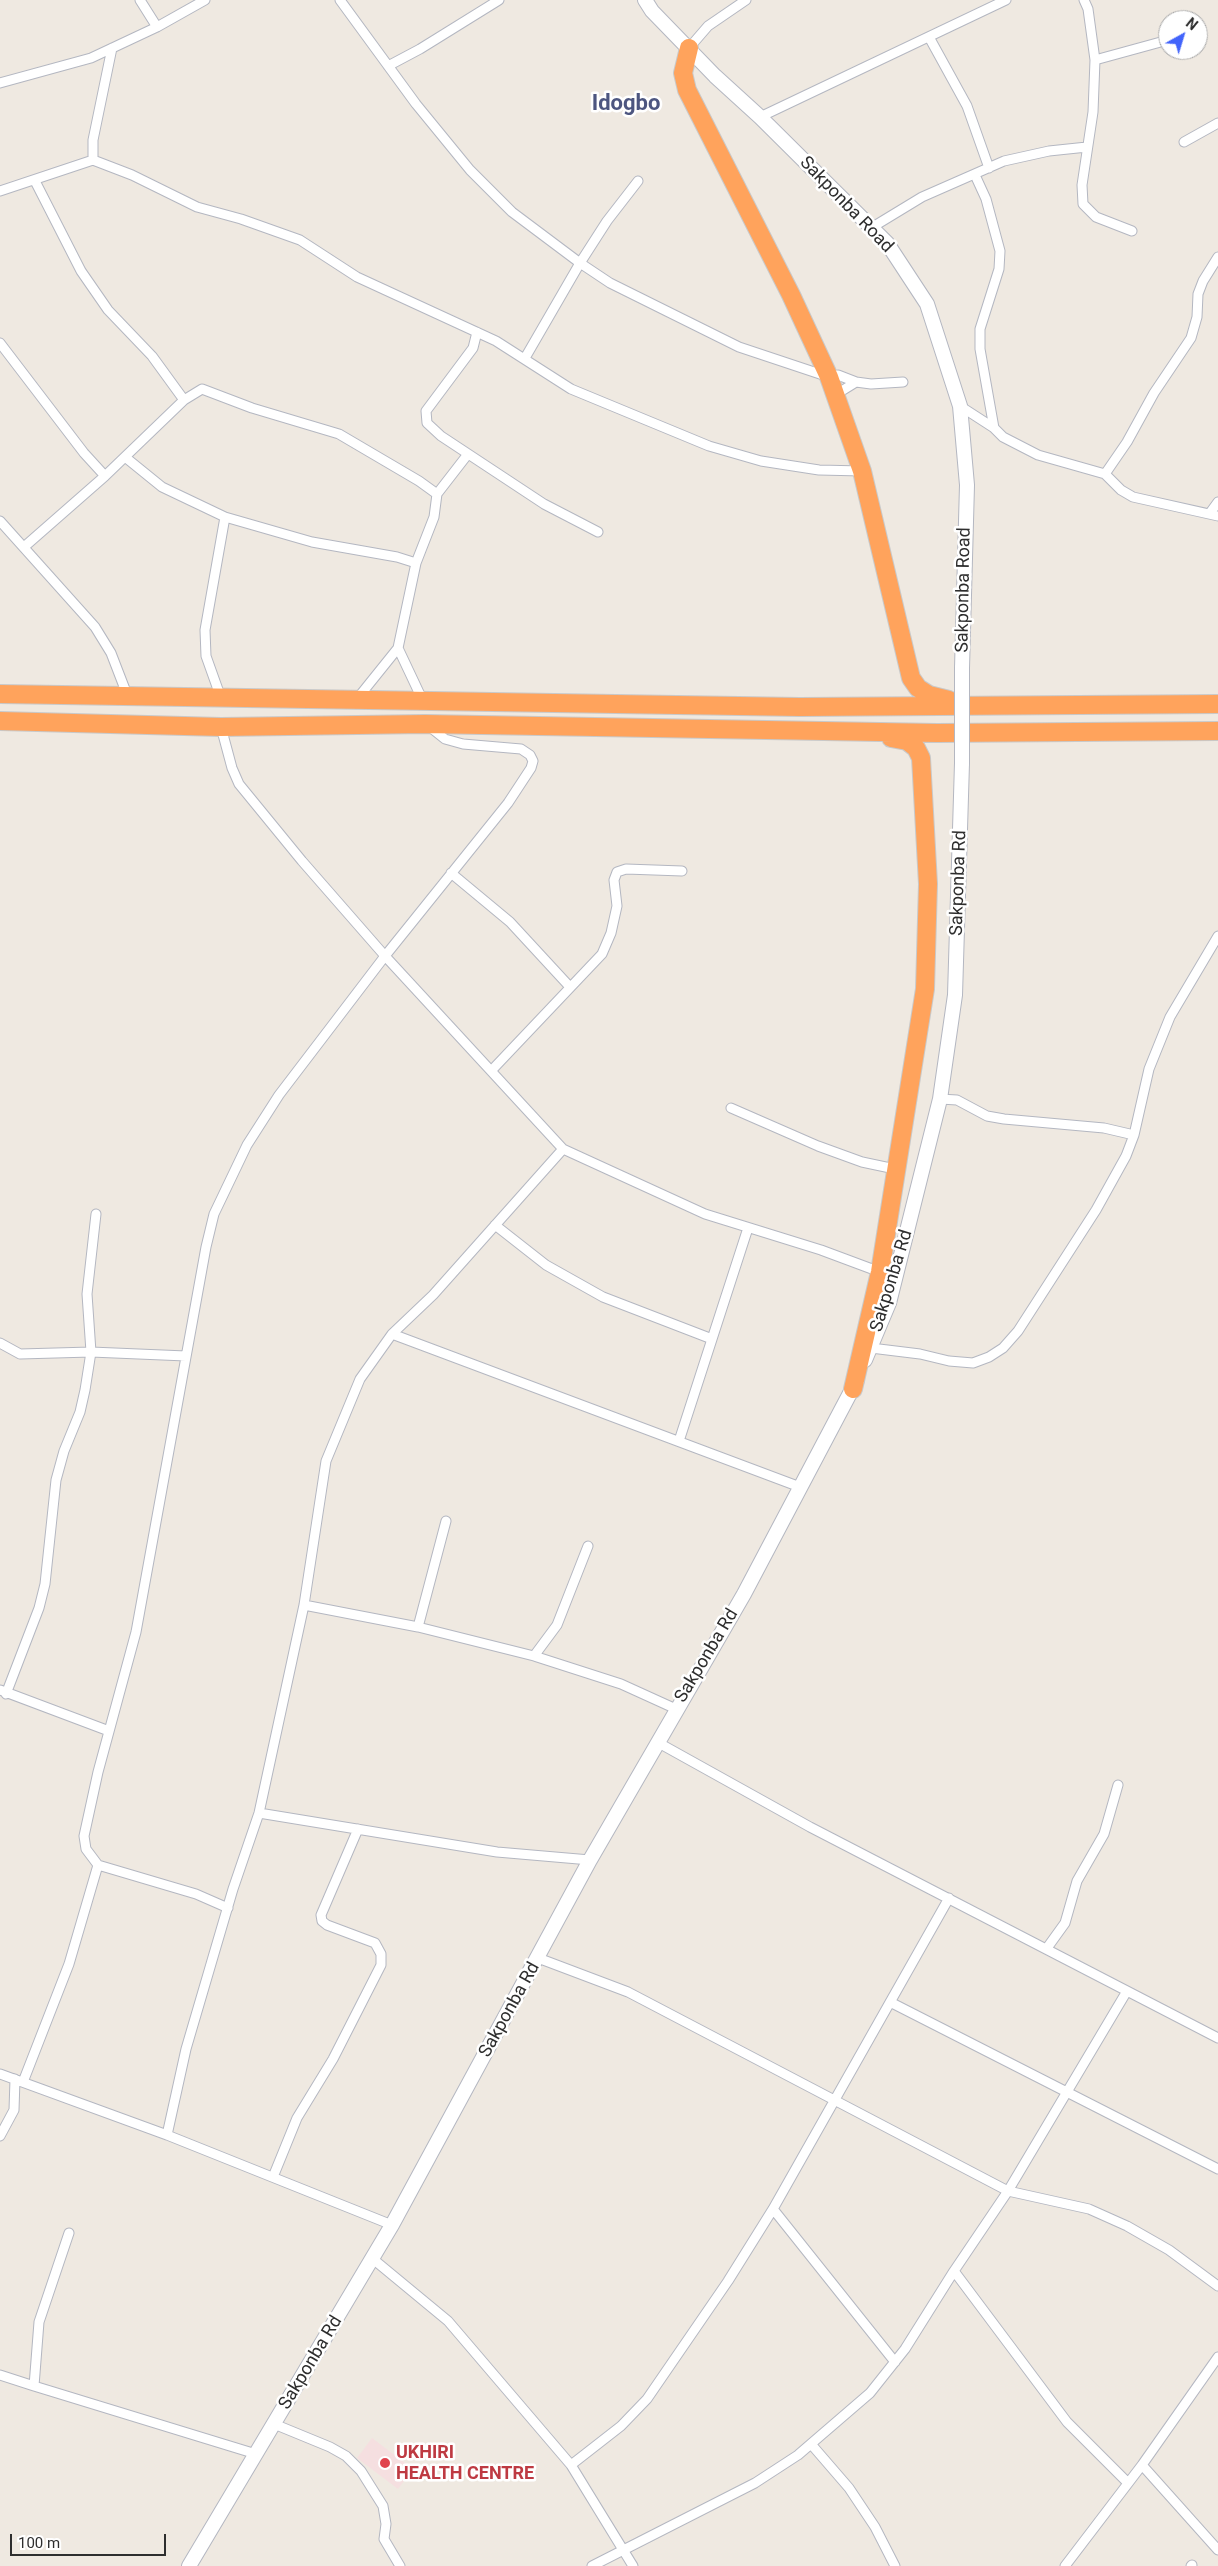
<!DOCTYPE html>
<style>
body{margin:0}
#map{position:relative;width:1218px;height:2566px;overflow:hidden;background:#efe9e1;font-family:Roboto,sans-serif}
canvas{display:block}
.north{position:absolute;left:1158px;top:10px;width:50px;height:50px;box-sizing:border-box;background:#fff;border:1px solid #ababab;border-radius:50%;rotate:39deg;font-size:14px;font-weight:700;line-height:20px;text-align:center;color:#2e2e2e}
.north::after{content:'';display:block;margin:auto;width:18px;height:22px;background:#4264fb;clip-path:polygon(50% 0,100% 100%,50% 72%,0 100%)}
.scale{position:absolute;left:10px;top:2534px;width:156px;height:22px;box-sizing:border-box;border:2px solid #2e2e2e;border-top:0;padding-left:6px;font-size:15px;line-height:18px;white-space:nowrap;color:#2e2e2e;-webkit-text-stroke:4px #fff;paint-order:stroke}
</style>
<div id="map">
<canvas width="1218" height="2566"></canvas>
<div class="north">N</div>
<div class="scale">100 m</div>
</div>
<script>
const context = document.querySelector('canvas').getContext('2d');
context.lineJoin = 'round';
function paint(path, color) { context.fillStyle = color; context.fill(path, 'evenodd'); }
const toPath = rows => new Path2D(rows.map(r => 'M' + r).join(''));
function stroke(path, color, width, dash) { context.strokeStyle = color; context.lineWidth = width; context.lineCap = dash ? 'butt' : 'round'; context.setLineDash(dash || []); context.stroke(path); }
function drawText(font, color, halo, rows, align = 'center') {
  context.font = font + ' Roboto,sans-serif'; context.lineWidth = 5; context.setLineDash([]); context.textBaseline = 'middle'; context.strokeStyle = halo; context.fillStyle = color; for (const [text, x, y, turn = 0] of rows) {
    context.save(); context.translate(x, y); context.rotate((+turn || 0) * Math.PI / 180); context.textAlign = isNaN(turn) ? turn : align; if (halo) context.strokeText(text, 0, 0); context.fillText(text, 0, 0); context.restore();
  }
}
paint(toPath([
 [372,2438,413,2469,398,2489,357,2458]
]), '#f5dfe0');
const street = toPath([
 [140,0,157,27],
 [340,0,416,104,470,170,512,212,580,263,610,283,739,347,829,377,838,375,856,382,871,384,903,382],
 [1084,0,1088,9,1095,60,1093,112,1082,185,1083,204,1096,217,1132,231],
 [929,37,967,106,989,168],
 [112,48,93,140,93,160,132,175,197,207,241,219,300,240,357,277,496,341,571,389,709,446,761,461,819,470,862,471],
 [689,48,708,26,746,0],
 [1095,60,1168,40],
 [388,66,420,49,499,0],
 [0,83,91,58,157,27,205,0],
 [760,117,1006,0],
 [1184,142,1218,123],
 [975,175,986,199,1000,251,999,269,980,329,980,349,994,428],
 [35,181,81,271,108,310,152,356,184,400],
 [0,191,93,160],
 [871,228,922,197,1004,161,1049,151,1087,147],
 [477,332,473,348,426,411,427,423,441,436,544,504,598,532],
 [0,343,84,453,105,476,184,400,202,389,252,408,339,434,419,481,437,494,434,517,416,563,398,648,357,699],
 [525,358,580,263,607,221,638,181],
 [835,395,856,382],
 [960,406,994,428,1003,437,1038,455,1105,474,1121,490,1133,497,1218,516],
 [125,457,162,487,225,517,312,542,397,557,416,563],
 [1105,474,1127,442,1154,393,1191,338,1197,317,1198,294,1203,281,1218,257],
 [437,494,468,454],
 [1210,513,1218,502],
 [0,521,95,627,111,653,128,697],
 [24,547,105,476],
 [398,648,423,701],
 [221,698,206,656,205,630,225,517],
 [221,727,232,768,239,784,302,861,385,956,563,1149,705,1214,821,1250,880,1272],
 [451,873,510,922,570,987],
 [491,1071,602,954,611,933,617,906,614,880,617,872,626,869,682,871],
 [940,1099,957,1100,987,1116,1004,1119,1104,1128,1134,1135],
 [731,1108,818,1146,862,1162,895,1169],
 [495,1225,546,1265,603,1297,712,1339],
 [392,1334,800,1487],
 [0,1343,20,1354,91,1352,186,1356],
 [871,1348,920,1354,949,1361,973,1363,989,1357,1003,1348,1018,1331,1096,1210,1126,1156,1134,1135,1149,1069,1170,1017,1218,936],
 [679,1441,748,1228],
 [304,1605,418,1627,534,1656,621,1684,676,1709],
 [418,1627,446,1521],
 [534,1656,557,1625,588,1546],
 [0,1690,109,1731],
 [6,1694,39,1608,45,1584,56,1480,64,1451,80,1412,85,1390,91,1352,87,1294,96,1214],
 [657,1742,810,1827,1218,2038],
 [259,1813,497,1852,590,1860],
 [228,1908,196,1894,98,1865,86,1849,84,1836,98,1772,136,1632,206,1247,214,1214,247,1145,279,1095,385,956,508,803,531,768,533,761,530,755,521,749,463,744,445,739,430,727],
 [1047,1948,1065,1923,1077,1881,1104,1834,1118,1785],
 [538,1958,628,1992,1008,2191,1089,2209,1127,2226,1169,2250,1218,2286],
 [890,2002,1218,2169],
 [0,2074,167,2135],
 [23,2082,69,1964,98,1865],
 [0,2136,14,2110,15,2079],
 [273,2177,297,2118,333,2059,381,1965,381,1954,375,1943,327,1925,322,1921,321,1915,358,1829],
 [773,2209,895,2362],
 [392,2225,167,2135,186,2049,233,1889,259,1813,304,1605,326,1461,360,1379,392,1334,433,1295,563,1149],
 [69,2233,39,2322,34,2386,256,2454],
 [373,2259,448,2321,571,2465,633,2566],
 [954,2271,1067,2422,1127,2482],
 [0,2375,34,2386],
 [274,2424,330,2447,346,2456,361,2471,383,2506,386,2524,384,2539,400,2566],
 [811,2444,849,2488,875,2527,895,2566],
 [571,2465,621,2426,647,2399,728,2281,773,2209,949,1898],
 [1142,2465,1218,2550],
 [592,2566,755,2483,798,2455,870,2393,905,2349,954,2271,1008,2191,1127,1991],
 [1065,2566,1142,2465,1218,2357],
 [1191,2566,1192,2565]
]);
const secondary = toPath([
 [645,0,652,11,715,76,760,117,887,243,927,304,960,406,967,485,962,668],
 [865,1360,889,1303,940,1099,955,995,962,763],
 [189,2566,392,2225,590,1860,744,1594,857,1380]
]);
const highway = toPath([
 [689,48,683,73,687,90,791,295,829,377,862,471,911,678,918,688,929,695,949,700],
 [0,694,800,707,1218,704],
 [0,721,221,727,425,724,937,733,1218,731],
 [853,1389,880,1272,925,989,928,884,921,758,916,748,907,741,891,738]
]);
stroke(street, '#b4b7c1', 11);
stroke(secondary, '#b4b7c1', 16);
stroke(highway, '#c9c9c9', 20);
stroke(street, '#fff', 9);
stroke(secondary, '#fff', 14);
stroke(highway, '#ffa35c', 18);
const secondaryBridge = toPath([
 [962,763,962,668]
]);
stroke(secondaryBridge, '#b4b7c1', 16, []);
stroke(secondaryBridge, '#fff', 14);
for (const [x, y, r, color] of [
 [385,2463,6,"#e0444e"]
]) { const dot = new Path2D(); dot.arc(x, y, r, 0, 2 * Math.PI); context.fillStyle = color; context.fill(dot); stroke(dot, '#fff', 2); }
drawText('18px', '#2e2e2e', '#fff', [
 ["Sakponba Road",846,205,46],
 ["Sakponba Road",964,590,-89],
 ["Sakponba Rd",959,883,-88],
 ["Sakponba Rd",892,1281,-73],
 ["Sakponba Rd",707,1656,-59],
 ["Sakponba Rd",510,2010,-61],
 ["Sakponba Rd",311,2363,-59]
]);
drawText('bold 18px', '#be3a42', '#fff', [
 ["UKHIRI",396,2453],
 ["HEALTH CENTRE",396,2474]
], 'left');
drawText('bold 22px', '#4d5680', '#fff', [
 ["Idogbo",626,104]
]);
</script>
